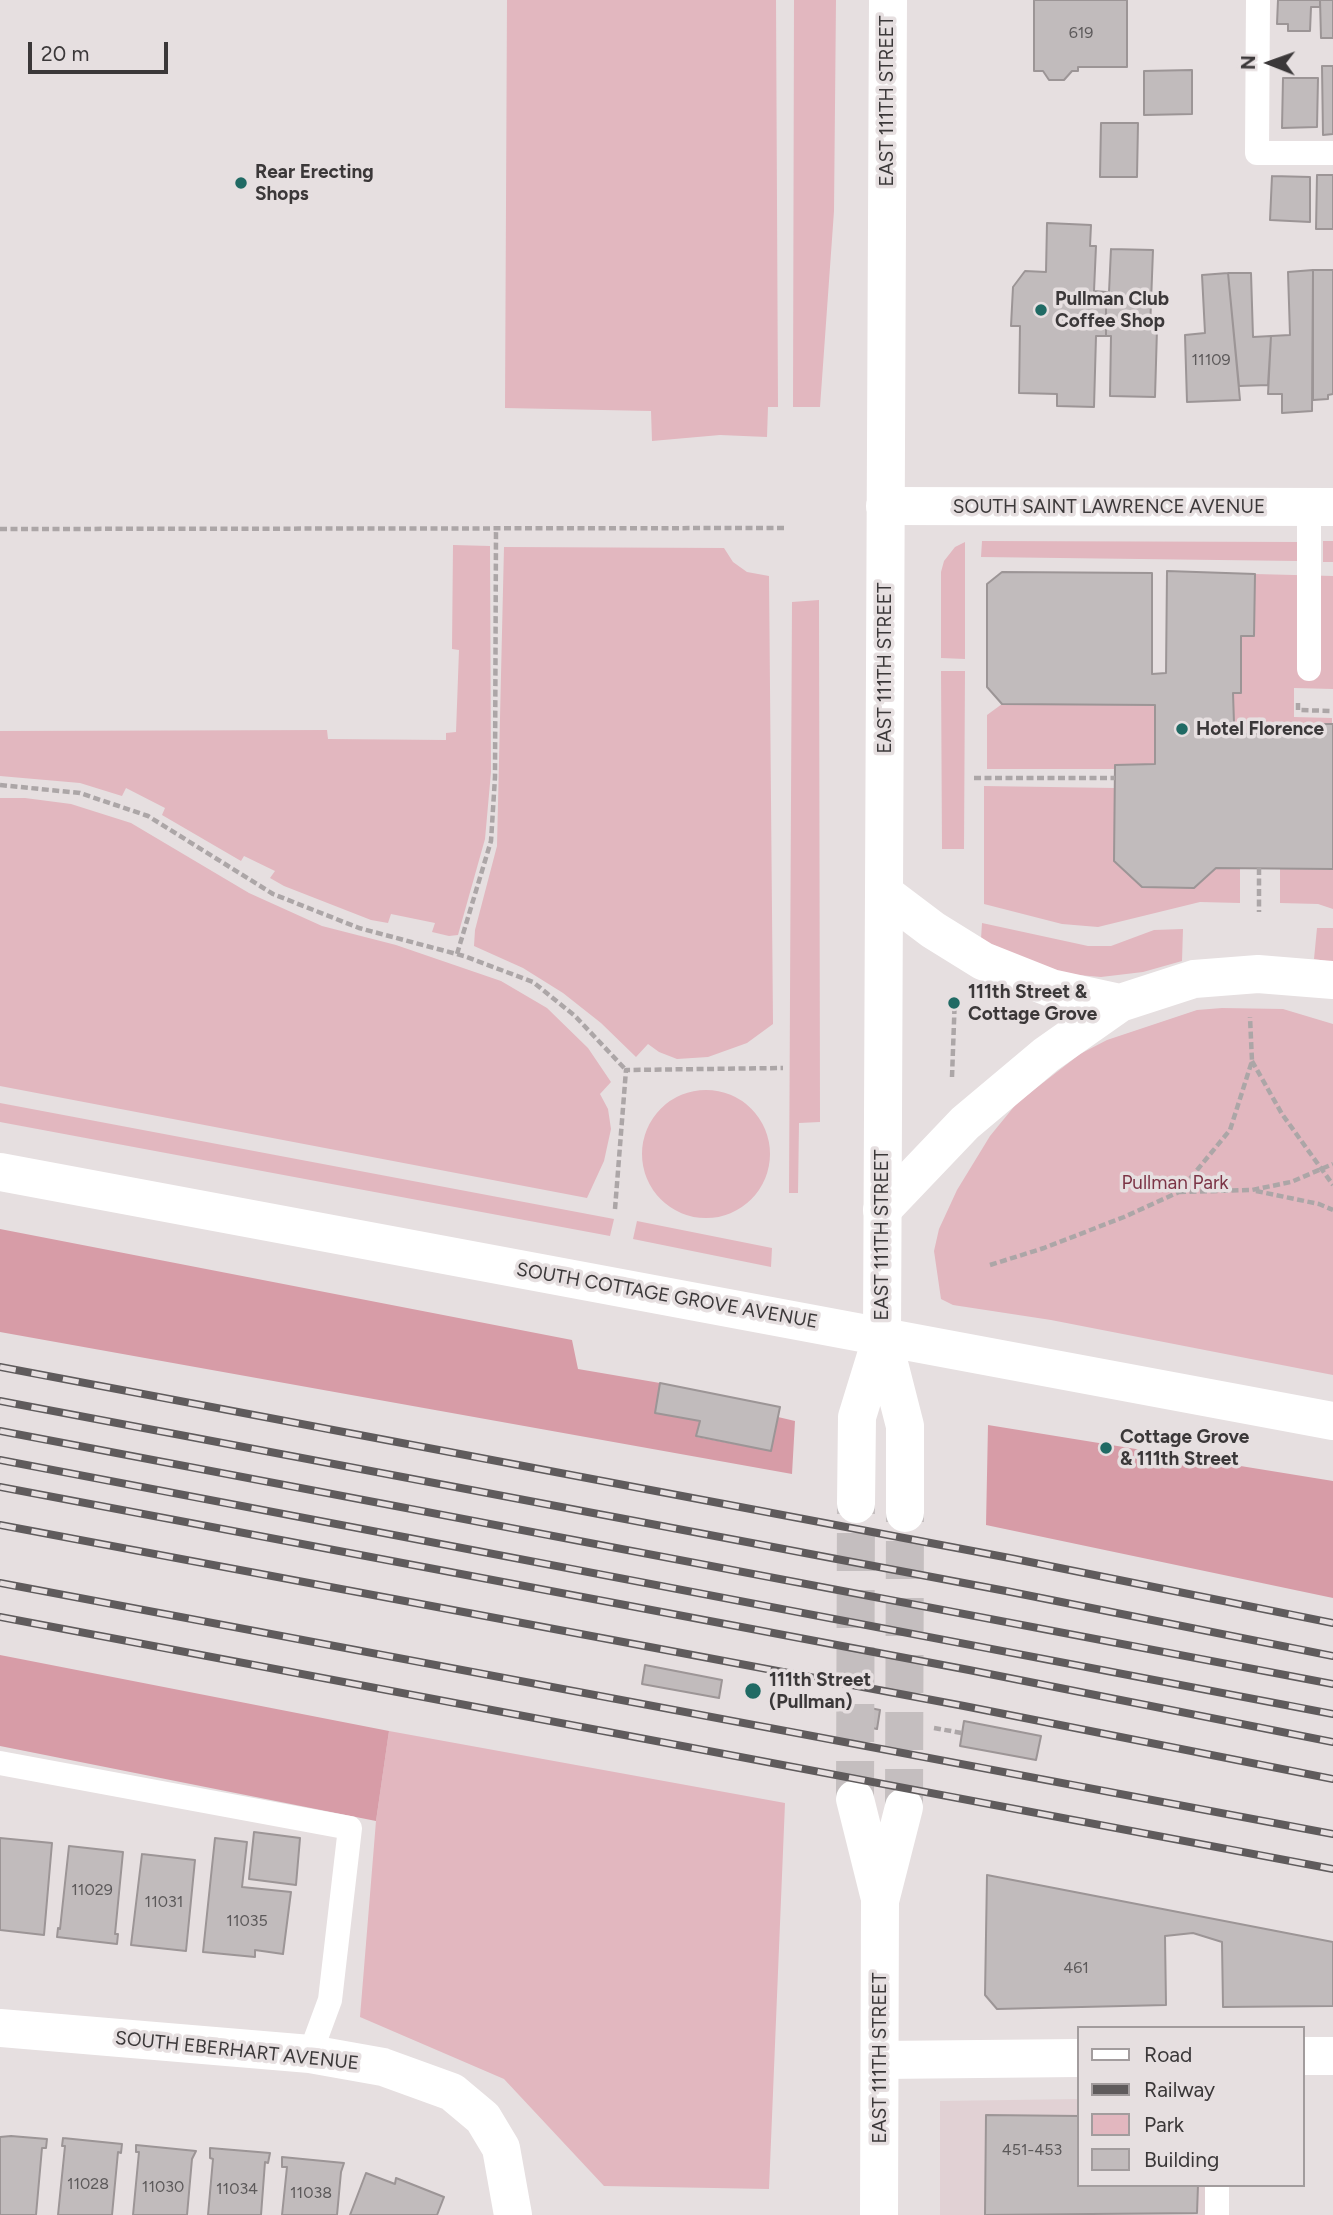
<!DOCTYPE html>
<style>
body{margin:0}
#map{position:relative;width:1333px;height:2215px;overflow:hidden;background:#e6dfe0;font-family:Figtree,sans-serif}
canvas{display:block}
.legend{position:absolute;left:1077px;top:2026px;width:228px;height:161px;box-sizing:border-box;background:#e6dfe0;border:2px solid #a29c9d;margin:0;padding:9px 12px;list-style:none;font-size:21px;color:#3b3839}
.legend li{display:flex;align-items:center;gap:14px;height:35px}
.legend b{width:35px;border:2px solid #a29c9d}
.north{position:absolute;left:1235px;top:28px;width:70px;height:70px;-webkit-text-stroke:5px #e6dfe0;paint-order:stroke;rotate:271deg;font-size:19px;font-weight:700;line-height:28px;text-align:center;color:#3b3839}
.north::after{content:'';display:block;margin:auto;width:24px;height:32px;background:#3b3839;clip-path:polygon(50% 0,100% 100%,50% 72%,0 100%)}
.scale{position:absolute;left:28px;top:42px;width:140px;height:32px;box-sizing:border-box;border:4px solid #3b3839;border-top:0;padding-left:9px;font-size:21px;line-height:24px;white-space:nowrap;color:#3b3839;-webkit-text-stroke:5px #e6dfe0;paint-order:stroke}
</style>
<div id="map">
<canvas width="1333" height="2215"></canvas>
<ul class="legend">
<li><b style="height:9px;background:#fff"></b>Road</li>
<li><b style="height:9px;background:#5f5b5c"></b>Railway</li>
<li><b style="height:19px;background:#e2b7bf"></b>Park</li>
<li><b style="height:19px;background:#c1bbbc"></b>Building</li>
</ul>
<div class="north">N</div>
<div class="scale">20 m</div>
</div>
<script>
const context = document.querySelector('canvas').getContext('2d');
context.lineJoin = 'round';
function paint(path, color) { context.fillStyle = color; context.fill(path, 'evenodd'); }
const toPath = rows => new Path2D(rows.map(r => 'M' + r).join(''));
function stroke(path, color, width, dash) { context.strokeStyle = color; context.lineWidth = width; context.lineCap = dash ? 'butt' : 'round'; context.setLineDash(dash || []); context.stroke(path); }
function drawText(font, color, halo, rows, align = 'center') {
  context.font = font + ' Figtree,sans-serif'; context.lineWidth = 7; context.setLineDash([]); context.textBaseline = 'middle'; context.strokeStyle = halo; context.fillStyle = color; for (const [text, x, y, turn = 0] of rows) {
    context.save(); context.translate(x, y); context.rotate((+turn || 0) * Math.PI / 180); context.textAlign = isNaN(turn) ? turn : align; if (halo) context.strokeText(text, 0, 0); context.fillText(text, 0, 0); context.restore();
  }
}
paint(toPath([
 [1079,2099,1079,2185,1217,2185,1217,2215,940,2215,940,2101]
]), '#e1d1d4');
paint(toPath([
 [507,0,776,0,778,407,768,407,767,437,720,435,652,441,651,411,505,408],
 [794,0,836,0,834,211,820,407,793,407],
 [982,541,1299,542,1298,561,981,557],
 [1323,541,1333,541,1333,562,1323,562],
 [965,542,965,659,941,658,941,572,944,561,955,547],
 [453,545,490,546,491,772,485,839,458,935,449,936,432,932,435,923,391,914,388,923,371,920,284,886,270,878,275,871,244,856,241,861,162,815,165,808,126,788,122,796,80,783,0,776,0,731,327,730,328,739,446,740,446,733,456,732,459,650,452,649],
 [504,547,724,548,733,562,747,572,769,576,773,1024,747,1043,708,1057,677,1059,659,1052,648,1044,636,1057,601,1023,563,993,523,968,474,946,475,930,497,846],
 [1255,574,1333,576,1333,689,1294,688,1294,717,1332,718,1332,724,1303,724,1303,734,1210,734,1210,723,1234,722,1233,693,1241,693,1241,636,1254,635],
 [819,600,820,1122,799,1123,798,1193,789,1193,792,602],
 [941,671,965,671,964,849,942,849],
 [1002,704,1155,705,1155,764,1116,765,1115,769,987,769,987,715],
 [984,786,1115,788,1114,861,1142,887,1194,888,1216,868,1240,868,1240,903,1200,902,1098,927,1062,924,984,904],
 [0,798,25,798,71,804,131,823,249,893,322,926,396,945,501,981,547,1008,588,1048,611,1082,600,1094,608,1109,611,1129,604,1161,587,1198,0,1086],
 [1280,868,1333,869,1333,909,1318,904,1280,903],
 [982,923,1088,946,1111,946,1154,930,1183,929,1182,961,1143,972,1101,977,1067,974,1008,956,981,939],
 [1317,928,1333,928,1333,962,1314,959],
 [1222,1008,1283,1009,1333,1024,1333,1375,1051,1320,953,1305,941,1299,934,1251,939,1229,957,1190,990,1136,1017,1103,1080,1054,1107,1040,1197,1010],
 '642 1154a64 64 0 1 1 128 0a64 64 0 1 1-128 0Z',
 [0,1103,614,1219,610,1236,0,1122],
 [637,1221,772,1248,771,1267,633,1239],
 [389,1731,785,1803,769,2189,604,2186,504,2079,360,2017,376,1821]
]), '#e2b7bf');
paint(toPath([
 [0,1229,572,1340,578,1369,660,1383,655,1413,700,1421,697,1437,771,1451,778,1417,795,1421,792,1474,0,1332],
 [988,1425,1333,1481,1333,1598,986,1525],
 [0,1655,389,1731,376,1821,0,1746]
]), '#d79ca7');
const building = toPath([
 [1034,0,1127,0,1127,67,1078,67,1078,71,1072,71,1064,80,1049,80,1043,71,1034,71,1034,0],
 [1278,0,1320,0,1320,7,1311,7,1310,31,1288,31,1288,24,1277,24,1278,0],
 [1320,0,1333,0,1333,38,1321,38,1320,0],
 [1322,66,1333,66,1333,134,1323,135,1322,66],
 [1192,70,1192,114,1144,115,1144,71,1192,70],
 [1283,78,1318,78,1317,127,1282,128,1283,78],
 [1101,123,1138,123,1137,177,1100,177,1101,123],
 [1317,175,1333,175,1333,229,1316,229,1317,175],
 [1272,176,1310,177,1310,222,1270,220,1272,176],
 [1047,223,1091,225,1090,246,1096,246,1094,291,1106,292,1106,336,1096,336,1094,407,1057,406,1057,394,1019,393,1020,326,1011,326,1013,287,1025,271,1046,272,1047,223],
 [1111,249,1153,250,1150,329,1157,329,1155,397,1110,396,1111,336,1106,336,1106,292,1109,292,1111,249],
 [1313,270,1333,270,1333,394,1328,395,1328,399,1313,400,1313,270],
 [1313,270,1312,411,1282,413,1282,394,1268,394,1271,336,1290,335,1288,272,1313,270],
 [1228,273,1240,400,1187,402,1185,335,1205,333,1202,275,1228,273],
 [1228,273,1251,273,1253,337,1271,336,1268,385,1239,386,1228,273],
 [1167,571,1255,574,1254,636,1241,636,1241,693,1233,693,1234,723,1210,723,1210,734,1303,734,1303,724,1333,724,1333,869,1216,868,1194,888,1142,887,1114,861,1115,765,1155,764,1155,705,1002,704,987,687,987,584,1002,572,1152,573,1152,674,1166,673,1167,571],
 [660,1383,780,1407,771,1451,696,1436,700,1421,655,1413,660,1383],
 [645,1665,722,1680,719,1698,642,1684,645,1665],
 [855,1705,880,1710,877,1729,852,1724,855,1705],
 [964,1721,1041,1736,1036,1760,960,1746,964,1721],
 [254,1832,300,1838,296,1885,249,1879,254,1832],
 [0,1838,52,1843,44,1935,0,1930,0,1838],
 [215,1838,247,1842,242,1887,291,1892,283,1954,255,1950,255,1957,203,1952,215,1838],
 [69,1846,123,1852,115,1934,118,1934,117,1944,57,1937,58,1928,60,1929,69,1846],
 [142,1854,195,1860,186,1951,131,1945,142,1854],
 [987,1875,1333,1942,1333,2006,1223,2007,1222,1942,1193,1933,1165,1936,1166,2005,997,2009,985,1995,987,1875],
 [986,2115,1079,2116,1079,2185,1198,2185,1197,2213,985,2215,986,2115],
 [11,2136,47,2139,46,2148,42,2148,36,2215,0,2215,0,2137,11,2136],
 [63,2138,122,2144,121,2153,118,2152,112,2215,58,2215,65,2146,62,2146,63,2138],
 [136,2145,196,2151,192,2159,187,2215,133,2215,139,2152,136,2152,136,2145],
 [210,2148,270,2153,268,2163,265,2162,261,2215,208,2215,213,2159,210,2158,210,2148],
 [282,2157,344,2163,341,2172,337,2215,282,2215,287,2167,282,2167,282,2157],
 [366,2173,395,2184,396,2178,444,2197,437,2215,350,2215,366,2173]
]);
paint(building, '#c1bbbc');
stroke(building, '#9c9596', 2);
stroke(toPath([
 [855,1799,856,1504],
 [904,1807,905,1513]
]), '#c4bebf', 38, [38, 19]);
stroke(toPath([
 [0,529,784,528],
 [1298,703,1298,710,1333,711],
 [974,778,1115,778],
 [0,785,80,793,148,816,273,894,359,928,464,956,533,982,575,1016,626,1070],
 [1259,868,1259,912],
 [457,954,491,841,495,777,496,529],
 [1252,1061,1282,1114,1333,1185],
 [952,1077,955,995],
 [1256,1191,1319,1204,1333,1210],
 [1179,1192,1252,1190,1291,1182,1333,1164],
 [615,1209,626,1070,783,1068],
 [990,1265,1044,1248,1124,1217,1179,1192,1230,1130,1252,1061,1250,1017],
 [934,1728,962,1733]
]), '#aca6a7', 4.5, [7, 3.5]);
stroke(toPath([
 [1258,0,1257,153,1333,153],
 [1309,669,1309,507],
 [0,1763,350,1828,330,2000,310,2054],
 [1217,2215,1217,2185]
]), '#fff', 24);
stroke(toPath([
 [885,506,1333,507],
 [884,893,933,930,983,961,1051,988,1120,1003],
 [882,1210,965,1123,1046,1055,1120,1003,1194,979,1258,974,1333,980],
 [0,2028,310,2054,383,2067,452,2092,483,2118,501,2148,513,2215],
 [1303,2056,1333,2056],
 [880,2060,1079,2058]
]), '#fff', 38);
stroke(toPath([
 [0,1172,1333,1421]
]), '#fff', 38);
stroke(toPath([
 [888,0,882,1336,905,1426,905,1513],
 [856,1504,857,1417,882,1336],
 [855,1799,879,1895],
 [879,2215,880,1901,904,1807]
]), '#fff', 38);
const rail = toPath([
 [0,1367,1015,1559,1333,1623],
 [0,1401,1006,1591,1333,1656],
 [0,1431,1333,1684],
 [0,1460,1333,1714],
 [0,1487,969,1670,1333,1742],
 [0,1525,964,1706,1333,1779],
 [0,1583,1333,1834],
 [0,1617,1333,1869]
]);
stroke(rail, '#5f5b5c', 8);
stroke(rail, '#e6dfe0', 5, [16]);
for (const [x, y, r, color] of [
 [241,183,7,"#206a64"],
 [1041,310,7,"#206a64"],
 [1182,729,7,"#206a64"],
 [954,1003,7,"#206a64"],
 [1106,1448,7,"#206a64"],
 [753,1691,9,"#206a64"]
]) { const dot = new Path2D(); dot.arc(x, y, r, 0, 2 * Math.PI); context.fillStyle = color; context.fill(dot); stroke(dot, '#e6dfe0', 2.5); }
drawText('16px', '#5c595a', null, [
 ["619",1081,33],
 ["11109",1211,360],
 ["11029",92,1890],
 ["11031",164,1902],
 ["11035",247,1921],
 ["461",1076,1968],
 ["451-453",1032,2150],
 ["11028",88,2184],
 ["11030",163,2187],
 ["11034",237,2189],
 ["11038",311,2193]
]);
drawText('19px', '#3b3839', '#e6dfe0', [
 ["EAST 111TH STREET",887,101,-90],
 ["SOUTH SAINT LAWRENCE AVENUE",1109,507],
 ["EAST 111TH STREET",885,668,-90],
 ["EAST 111TH STREET",882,1235,-90],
 ["SOUTH COTTAGE GROVE AVENUE",667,1296,10],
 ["SOUTH EBERHART AVENUE",237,2051,6],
 ["EAST 111TH STREET",880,2058,-90]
]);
drawText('bold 19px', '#3b3839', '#e6dfe0', [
 ["Rear Erecting",255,172],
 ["Shops",255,194],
 ["Pullman Club",1055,299],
 ["Coffee Shop",1055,321],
 ["Hotel Florence",1196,729],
 ["111th Street &",968,992],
 ["Cottage Grove",968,1014],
 ["Cottage Grove",1120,1437],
 ["& 111th Street",1120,1459],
 ["111th Street",769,1680],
 ["(Pullman)",769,1702]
], 'left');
drawText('19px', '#7c3446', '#e6dfe0', [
 ["Pullman Park",1175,1183]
]);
</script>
